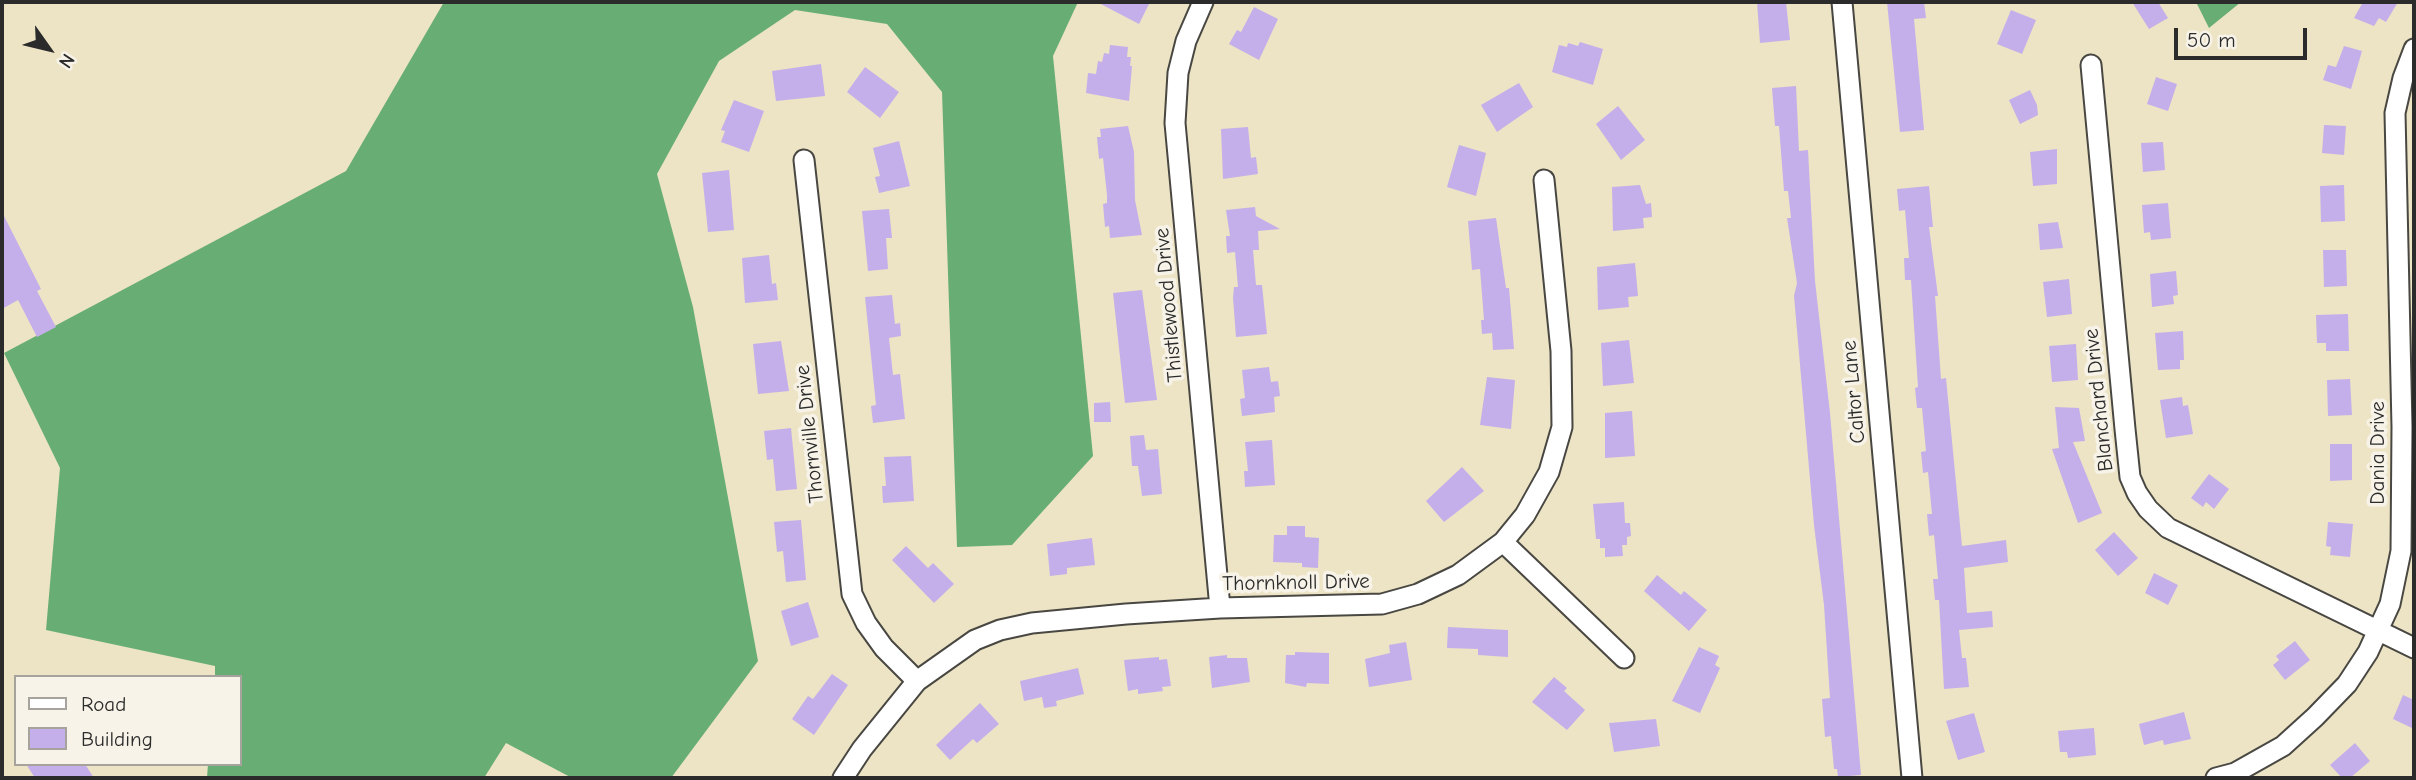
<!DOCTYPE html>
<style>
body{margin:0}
#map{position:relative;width:2416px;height:780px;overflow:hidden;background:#ede3c5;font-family:"Comic Neue",sans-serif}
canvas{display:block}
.frame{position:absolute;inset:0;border:4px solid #2b2b2b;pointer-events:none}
.legend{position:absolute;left:14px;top:675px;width:228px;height:91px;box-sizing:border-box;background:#f7f3e8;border:2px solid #a5a39c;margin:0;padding:9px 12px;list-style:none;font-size:21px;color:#2b2b2b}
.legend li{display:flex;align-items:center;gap:14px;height:35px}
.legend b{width:35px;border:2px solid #a5a39c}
.north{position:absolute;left:14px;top:14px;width:70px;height:70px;-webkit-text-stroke:5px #f7f3e8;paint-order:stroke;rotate:124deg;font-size:19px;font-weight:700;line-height:28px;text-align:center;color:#2b2b2b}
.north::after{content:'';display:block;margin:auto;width:24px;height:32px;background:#2b2b2b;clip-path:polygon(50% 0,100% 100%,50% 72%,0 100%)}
.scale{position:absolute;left:2174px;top:28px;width:133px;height:32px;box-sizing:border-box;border:4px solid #2b2b2b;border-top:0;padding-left:9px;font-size:21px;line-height:24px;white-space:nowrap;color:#2b2b2b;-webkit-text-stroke:5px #f7f3e8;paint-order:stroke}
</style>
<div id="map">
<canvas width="2416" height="780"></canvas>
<div class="frame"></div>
<ul class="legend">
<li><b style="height:9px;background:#fff"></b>Road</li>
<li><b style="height:19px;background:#c5afea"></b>Building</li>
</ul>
<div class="north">N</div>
<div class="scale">50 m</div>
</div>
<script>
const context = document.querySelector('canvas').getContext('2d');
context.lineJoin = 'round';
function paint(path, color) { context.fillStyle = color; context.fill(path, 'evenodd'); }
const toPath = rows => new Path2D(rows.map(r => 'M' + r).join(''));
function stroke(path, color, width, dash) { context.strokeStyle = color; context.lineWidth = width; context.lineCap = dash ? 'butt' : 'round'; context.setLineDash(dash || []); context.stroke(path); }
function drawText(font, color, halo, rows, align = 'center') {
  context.font = font + ' "Comic Neue",sans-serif'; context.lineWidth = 7; context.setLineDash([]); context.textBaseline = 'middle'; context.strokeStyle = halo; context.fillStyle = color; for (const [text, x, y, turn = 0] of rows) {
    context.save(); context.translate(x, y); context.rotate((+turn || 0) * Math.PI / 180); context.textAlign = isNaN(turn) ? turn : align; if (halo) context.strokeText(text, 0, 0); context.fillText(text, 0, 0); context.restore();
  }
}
paint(toPath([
 [444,2,1078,2,1053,56,1093,456,1012,545,957,547,942,92,887,24,795,10,719,61,657,174,693,307,758,661,671,778,572,778,506,743,484,778,207,778,208,764,240,764,240,677,215,677,215,666,46,630,60,468,4,353,346,171],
 [2196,2,2241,2,2209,28]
]), '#68ae74');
paint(toPath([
 [1097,2,1150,2,1139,24],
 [1757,2,1786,2,1790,40,1760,43],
 [1887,2,1924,2,1926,18,1914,19,1924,130,1900,132],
 [2132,2,2158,2,2168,18,2149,29],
 [2363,2,2398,2,2386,22,2379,18,2374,26,2354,18],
 [1254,7,1278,19,1259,60,1229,44,1237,30,1241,32],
 [2011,10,2036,20,2022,54,1997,44],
 [1580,42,1603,49,1593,85,1552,72,1559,45,1567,47,1568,43,1578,46],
 [1110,45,1128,47,1127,57,1131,57,1130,66,1132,66,1129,101,1086,93,1088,73,1096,74,1098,61,1102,62,1104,53,1109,54],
 [2344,46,2362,51,2351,89,2323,80,2328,65,2336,67],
 [821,64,825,96,776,101,772,71],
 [865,67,899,92,880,118,847,92],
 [2156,77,2177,84,2168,111,2147,104],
 [1519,83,1533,107,1497,132,1481,105],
 [1796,86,1799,151,1808,150,1815,281,1830,413,1861,775,1838,777,1837,769,1834,769,1831,736,1825,737,1822,699,1830,698,1824,605,1814,525,1794,296,1797,283,1787,218,1791,218,1788,191,1784,191,1779,126,1775,126,1772,88],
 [2030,90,2037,105,2038,115,2020,124,2009,100],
 [734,100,764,111,749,152,721,142,725,131,721,130],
 [1618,106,1645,140,1621,160,1596,124],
 [2324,125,2346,126,2344,155,2322,153],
 [1128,126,1134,152,1135,200,1142,235,1110,238,1109,226,1105,227,1103,204,1107,203,1107,195,1103,158,1099,159,1097,137,1101,137,1100,129],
 [1248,127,1251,158,1256,157,1258,174,1223,179,1221,129],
 [899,141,910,186,879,193,875,177,880,176,873,148],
 [2163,142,2165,170,2143,172,2141,143],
 [1459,145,1486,153,1476,196,1447,187],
 [2057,149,2057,184,2033,186,2030,152],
 [729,170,734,230,708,232,702,173],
 [1640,185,1646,204,1651,203,1652,217,1643,218,1644,228,1613,231,1612,187],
 [2344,185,2345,221,2321,222,2320,186],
 [1929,186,1933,227,1929,227,1938,296,1935,296,1941,379,1946,378,1962,546,2006,540,2008,562,1964,568,1967,613,1992,611,1993,627,1959,630,1962,658,1966,658,1969,687,1944,689,1939,600,1935,600,1933,579,1938,579,1934,535,1929,536,1927,514,1932,514,1928,472,1923,473,1921,452,1926,451,1922,408,1917,408,1915,388,1918,387,1911,280,1905,280,1904,258,1909,258,1905,210,1899,211,1897,189],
 [2168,203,2171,238,2151,240,2150,232,2144,233,2142,205],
 [1255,207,1256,216,1280,229,1258,231,1259,250,1253,250,1256,285,1262,285,1267,334,1236,337,1233,298,1234,287,1238,287,1235,252,1227,253,1226,236,1230,236,1226,210],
 [889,209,892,238,886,238,888,269,868,271,862,211],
 [2,212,41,289,37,291,56,327,37,337,18,300,2,309],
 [1496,218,1506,288,1509,288,1514,349,1493,350,1492,333,1482,334,1481,320,1484,320,1480,269,1472,270,1468,221],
 [2058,222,2063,248,2040,250,2038,224],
 [2323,250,2346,250,2347,286,2324,287],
 [769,255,772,284,776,283,778,300,745,303,742,258],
 [1635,263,1638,296,1628,297,1629,307,1598,310,1597,267],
 [2176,271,2178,295,2173,296,2174,304,2152,307,2150,274],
 [2069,279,2072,314,2047,317,2043,282],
 [1142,290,1157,400,1125,403,1113,293],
 [892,295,895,324,900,323,901,336,889,338,893,375,900,374,905,419,873,423,871,406,876,405,865,297],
 [2348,314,2349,351,2326,351,2326,343,2317,343,2316,315],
 [2183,331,2184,360,2180,360,2180,369,2158,370,2155,333],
 [1629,340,1634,383,1603,386,1601,343],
 [781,341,789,391,758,394,753,344],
 [2076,344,2078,380,2052,382,2049,346],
 [1269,367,1271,382,1278,381,1280,396,1274,397,1275,412,1242,416,1240,399,1245,398,1242,370],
 [1487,377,1515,380,1511,429,1480,425],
 [2350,379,2352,415,2328,416,2327,380],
 [2182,397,2183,406,2188,405,2193,434,2166,438,2160,400],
 [1110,402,1111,422,1094,422,1094,403],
 [2055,407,2079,408,2085,441,2073,442,2102,513,2078,523,2052,449,2059,448],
 [1632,411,1635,456,1605,458,1605,413],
 [791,428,797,489,776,491,773,459,767,460,764,431],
 [1144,435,1146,450,1158,449,1162,494,1142,496,1138,466,1132,466,1130,436],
 [1272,440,1275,485,1245,487,1244,471,1248,471,1245,442],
 [2330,444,2352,444,2352,480,2330,481],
 [911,456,914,501,883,503,882,486,886,486,884,457],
 [1462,467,1484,491,1444,522,1426,501],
 [2209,474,2229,489,2214,509,2206,502,2203,507,2191,498],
 [1624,502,1625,523,1630,523,1631,536,1627,537,1627,545,1622,545,1623,556,1605,557,1605,548,1600,548,1600,539,1596,539,1593,504],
 [801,520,806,580,786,582,783,551,777,552,774,522],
 [2328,522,2353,524,2350,557,2330,555,2331,547,2326,546],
 [1287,526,1305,526,1305,537,1319,538,1318,568,1302,567,1302,563,1273,562,1274,535,1287,535],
 [2114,532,2138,558,2118,576,2095,550],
 [1092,538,1095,565,1067,568,1067,574,1050,576,1047,544],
 [906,546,928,568,933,563,954,584,934,603,892,560],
 [2154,573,2178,585,2168,605,2145,593],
 [1657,575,1681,595,1684,591,1707,610,1689,631,1644,591],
 [808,602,819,637,791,646,781,611],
 [1448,627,1508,630,1508,657,1478,655,1478,649,1447,648],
 [2295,641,2310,660,2285,680,2273,665,2279,660,2276,656],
 [1406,642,1412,680,1369,687,1365,659,1390,653,1389,645],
 [1699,647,1719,656,1715,665,1720,668,1700,713,1672,701],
 [1295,652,1329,653,1329,684,1307,683,1306,687,1285,683,1286,655,1295,655],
 [1227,655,1227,658,1247,658,1250,682,1212,688,1209,657],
 [1159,657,1159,660,1167,659,1171,686,1162,687,1163,691,1138,694,1138,689,1128,691,1124,660],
 [1078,668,1084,694,1056,701,1057,706,1044,708,1042,697,1024,701,1020,681],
 [832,674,848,685,814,735,792,719,808,696,813,699],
 [1554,677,1567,688,1564,691,1585,710,1567,730,1532,702],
 [2403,695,2414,700,2414,729,2393,719],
 [980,703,999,724,977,743,973,739,950,760,936,745],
 [2184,712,2191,739,2164,745,2163,740,2144,745,2139,724],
 [1974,713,1985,752,1958,760,1946,721],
 [1656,719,1660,746,1614,752,1609,723],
 [2094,728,2096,755,2068,758,2067,752,2060,752,2058,731],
 [2355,743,2370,761,2350,778,2342,778,2330,765],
 [26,764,85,764,94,778,35,778]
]), '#c5afea');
const minor = toPath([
 [1203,2,1186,41,1178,73,1175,123,1220,608],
 [1842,2,1912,778],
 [2091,65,2125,429,2130,477,2137,493,2148,509,2168,528,2414,648],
 [804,160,852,594,866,623,884,648,917,681],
 [1503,542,1624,658],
 [843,778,862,749,917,681,975,640,1000,630,1032,623,1126,614,1220,608,1382,604,1418,594,1458,575,1503,542,1525,515,1549,472,1562,427,1561,351,1544,180],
 [2216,778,2235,773,2283,746,2315,717,2347,684,2368,652,2390,604,2401,551,2402,427,2395,113,2403,78,2414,49]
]);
stroke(minor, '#484742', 23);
stroke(minor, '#fff', 19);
drawText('21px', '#2b2b2b', '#f7f3e8', [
 ["Thistlewood Drive",1169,305,-95],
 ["Caltor Lane",1854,392,-95],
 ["Blanchard Drive",2099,400,-96],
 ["Thornville Drive",810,434,-96],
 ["Dania Drive",2378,453,-90],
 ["Thornknoll Drive",1296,583,-1]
]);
</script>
